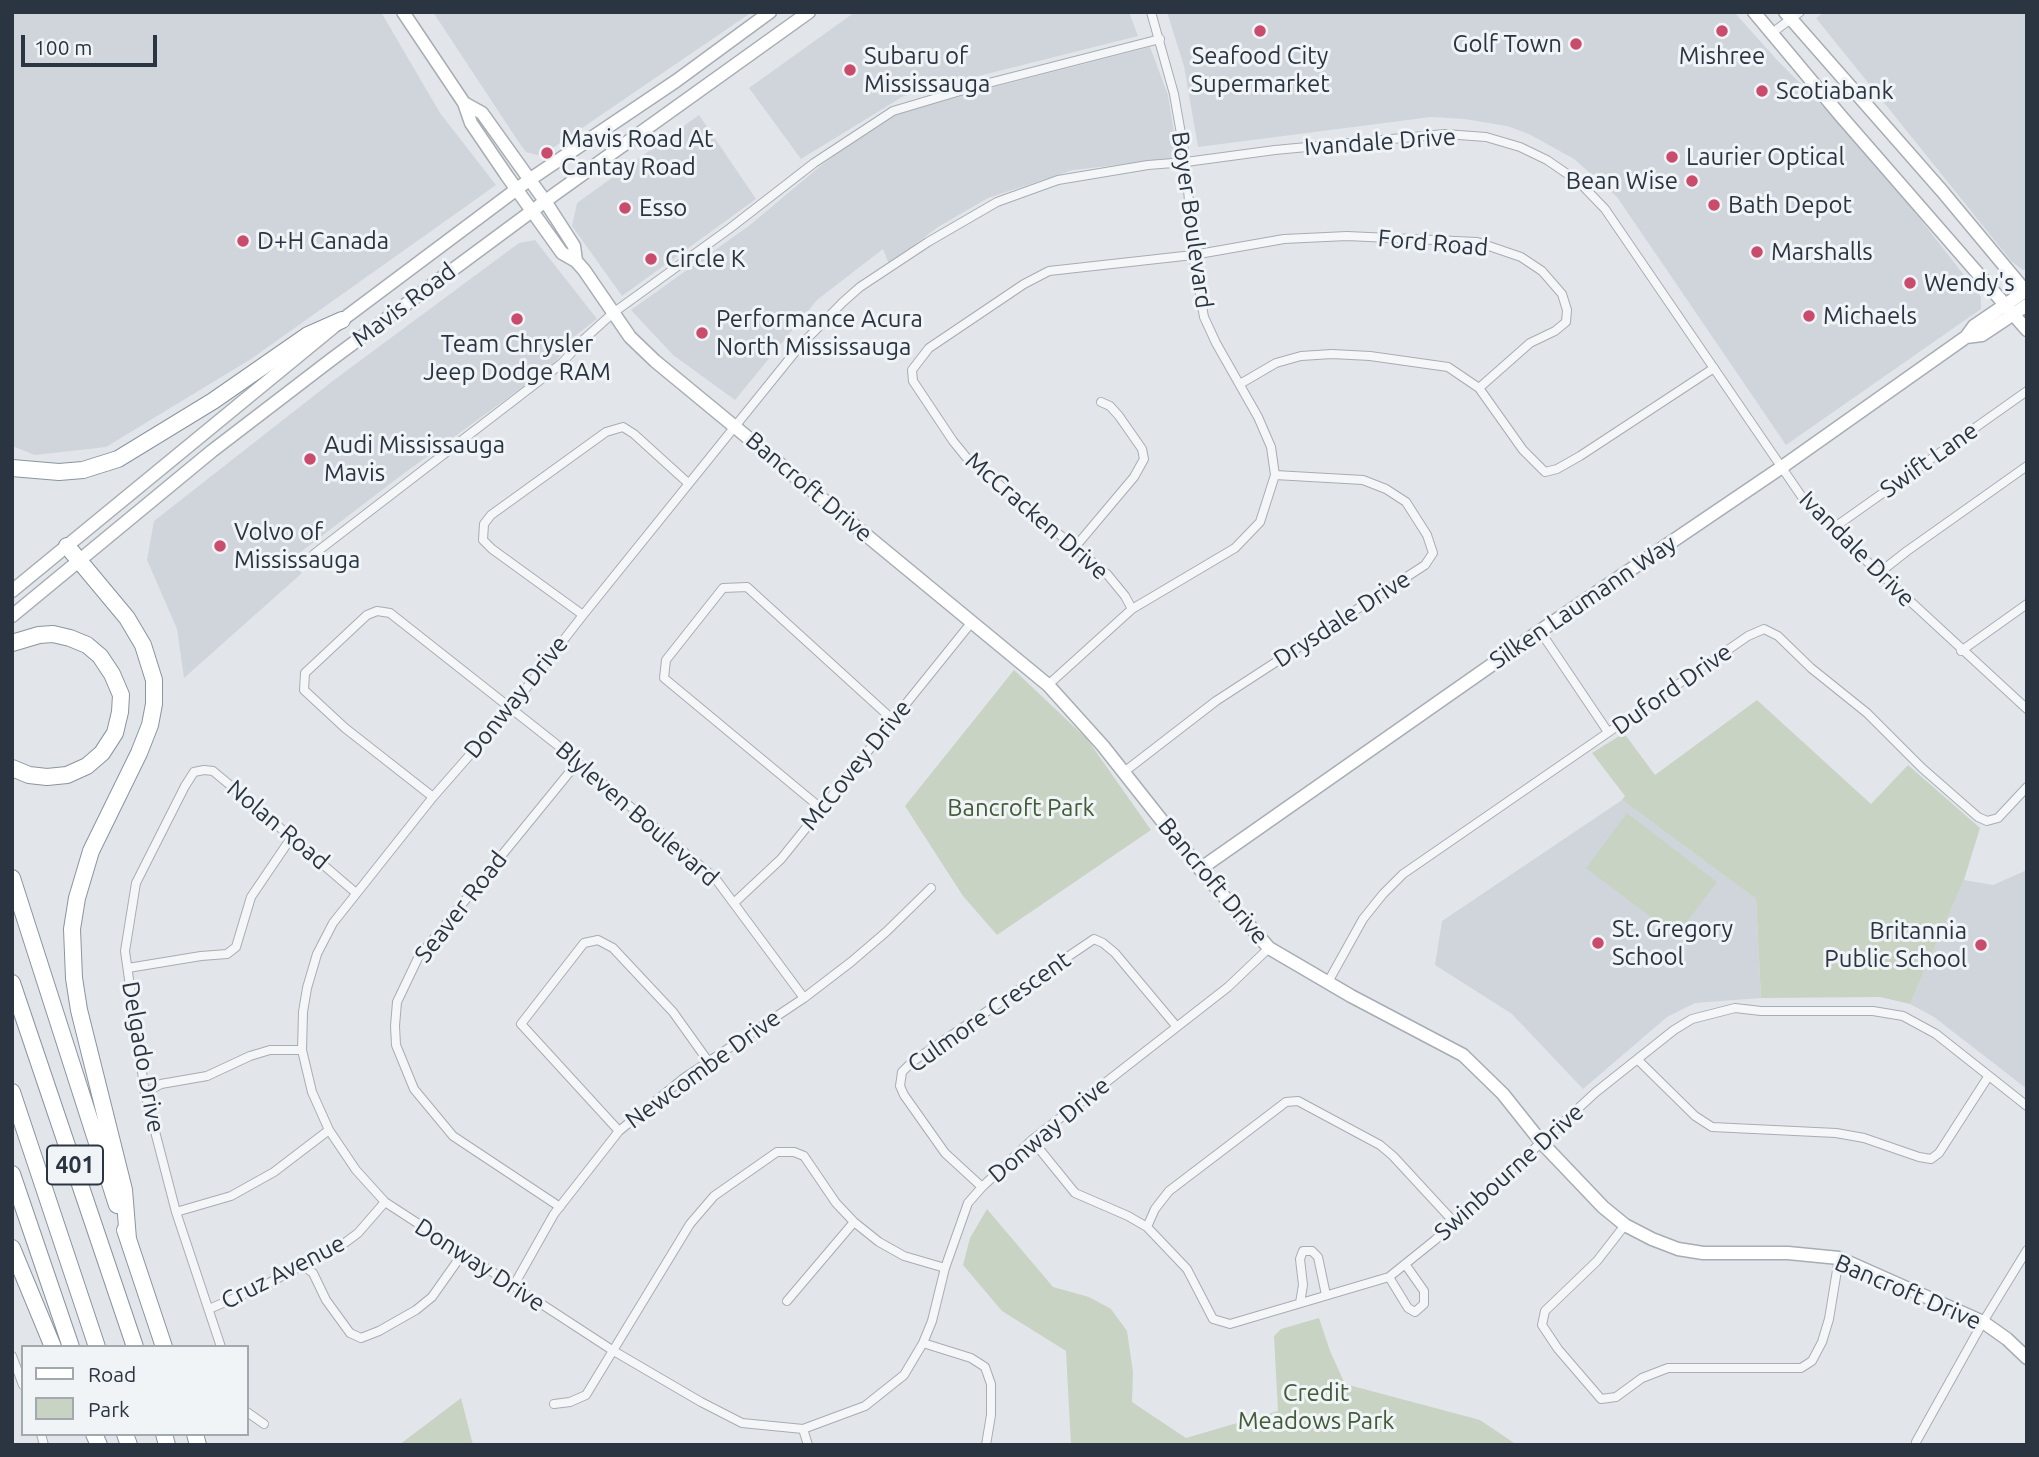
<!DOCTYPE html>
<style>
body{margin:0}
#map{position:relative;width:2039px;height:1457px;overflow:hidden;background:#e2e6ea;font-family:Ubuntu,sans-serif}
canvas{display:block}
.frame{position:absolute;inset:0;border:14px solid #2a3541;pointer-events:none}
.legend{position:absolute;left:21px;top:1345px;width:228px;height:91px;box-sizing:border-box;background:#f1f4f7;border:2px solid #a1a8ae;margin:0;padding:9px 12px;list-style:none;font-size:21px;color:#2a3541}
.legend li{display:flex;align-items:center;gap:14px;height:35px}
.legend b{width:35px;border:2px solid #a1a8ae}
.scale{position:absolute;left:21px;top:35px;width:136px;height:32px;box-sizing:border-box;border:4px solid #2a3541;border-top:0;padding-left:9px;font-size:21px;line-height:24px;white-space:nowrap;color:#2a3541;-webkit-text-stroke:5px #f1f4f7;paint-order:stroke}
</style>
<div id="map">
<canvas width="2039" height="1457"></canvas>
<div class="frame"></div>
<ul class="legend">
<li><b style="height:9px;background:#fff"></b>Road</li>
<li><b style="height:19px;background:#c9d3c3"></b>Park</li>
</ul>
<div class="scale">100 m</div>
</div>
<script>
const context = document.querySelector('canvas').getContext('2d');
context.lineJoin = 'round';
function paint(path, color) { context.fillStyle = color; context.fill(path, 'evenodd'); }
const toPath = rows => new Path2D(rows.map(r => 'M' + r).join(''));
function stroke(path, color, width, dash) { context.strokeStyle = color; context.lineWidth = width; context.lineCap = dash ? 'butt' : 'round'; context.setLineDash(dash || []); context.stroke(path); }
function drawText(font, color, halo, rows, align = 'center') {
  context.font = font + ' Ubuntu,sans-serif'; context.lineWidth = 6; context.setLineDash([]); context.textBaseline = 'middle'; context.strokeStyle = halo; context.fillStyle = color; for (const [text, x, y, turn = 0] of rows) {
    context.save(); context.translate(x, y); context.rotate((+turn || 0) * Math.PI / 180); context.textAlign = isNaN(turn) ? turn : align; if (halo) context.strokeText(text, 0, 0); context.fillText(text, 0, 0); context.restore();
  }
}
paint(toPath([
 [12,12,381,12,440,113,496,185,251,359,106,447,35,455,12,446],
 [433,12,752,12,544,154,537,155,526,152,520,144],
 [855,12,1129,12,1138,36,923,90,902,97,801,159,749,88],
 [1167,12,1734,12,1778,61,1864,147,1981,297,1981,309,1786,445,1617,197,1574,159,1529,134,1507,126,1464,119,1431,117,1198,147,1184,66],
 [1825,12,2027,12,2027,269,2023,270,2012,262,1816,18],
 [1150,47,1168,95,1178,158,1073,170,988,198,938,227,889,264,883,249,817,300,735,400,673,355,631,310,750,225,824,163,893,113],
 [699,115,756,199,622,296,572,226,577,203],
 [535,240,597,319,575,336,553,365,403,474,289,561,302,573,184,678,177,629,147,560,154,521,334,380,519,243],
 [1622,800,1756,899,1761,998,1695,1003,1667,1017,1583,1089,1512,1014,1435,965,1442,921],
 [2027,870,2027,1089,1934,1017,1910,1004,1964,880,1993,885]
]), '#d0d5db');
paint(toPath([
 [1014,670,1087,739,1151,830,997,935,963,896,905,806],
 [1757,700,1871,804,1908,765,1980,828,1964,880,1910,1004,1880,997,1761,998,1756,899,1622,800,1625,796,1592,753,1624,733,1655,775],
 [1627,813,1717,882,1676,936,1586,868],
 [987,1209,1053,1287,1089,1297,1111,1309,1127,1331,1133,1372,1132,1402,1186,1438,1278,1411,1274,1336,1281,1329,1319,1318,1330,1351,1345,1384,1480,1420,1517,1445,1071,1445,1066,1351,1002,1311,963,1265,970,1238],
 [461,1398,473,1445,399,1445]
]), '#c9d3c3');
const street = toPath([
 [1772,33,1800,12],
 [1240,384,1276,363,1301,356,1332,354,1370,356,1448,367,1479,388,1523,450,1545,472,1557,469,1580,456,1714,368],
 [1832,529,2027,391],
 [1076,546,1134,477,1144,459,1142,449,1119,416,1110,406,1101,402],
 [314,554,561,364,582,341,613,313,729,229,814,163,893,111,977,86,1160,39],
 [1879,573,1907,551,2027,466],
 [1132,609,1125,596,1107,574,966,457,953,441,913,381,912,370,929,348,1024,284,1049,271,1193,255,1284,239,1347,236,1477,242,1521,257,1542,271,1562,294,1567,310,1566,322,1555,331,1530,343,1479,388],
 [583,615,492,549,483,540,484,524,491,515,606,432,623,427,634,434,688,483],
 [1540,631,1608,732],
 [1961,651,2027,604],
 [1048,685,1132,609,1235,548,1260,522,1275,475,1271,447,1258,417,1216,343,1204,317,1193,255,1186,162,1174,94,1151,12],
 [1124,772,1216,701,1425,565,1433,553,1427,535,1406,502,1386,489,1363,480,1275,475],
 [433,797,345,728,304,690,305,673,367,615,377,611,390,613,556,744,715,878,804,998],
 [822,809,664,678,666,660,723,588,747,587,892,719],
 [735,902,781,859,971,623],
 [1269,948,1228,987,1032,1140,982,1187,968,1203,945,1268,932,1321,923,1343,904,1375,865,1406,803,1429,742,1423,701,1402,612,1350,385,1202,356,1170,329,1130,312,1092,302,1050,303,1012,307,988,317,954,333,923,433,797,510,709,583,615,799,347,843,302,860,287,928,242,997,202,1058,180,1148,165,1186,162,1275,150,1445,134,1486,137,1520,147,1547,160,1579,182,1605,209,1804,500,1832,529,2027,709],
 [128,968,201,956,227,954,236,947,251,897,291,838],
 [1328,982,1363,919,1383,894,1403,874,1748,636,1764,629,1778,636,1811,668,1867,713,1922,768,1978,817,1987,821,1998,818,2027,787],
 [1638,1060,1695,1116,1712,1127,1836,1133,1864,1138,1919,1157,1931,1159,1939,1153,1988,1077],
 [145,1093,161,1084,207,1076,250,1056,270,1050,302,1050],
 [619,1131,521,1024,584,943,598,940,613,948,673,1012,708,1061],
 [1032,1140,1075,1193,1128,1216,1147,1227,1187,1269,1213,1319,1230,1324,1389,1277,1435,1240,1596,1092,1674,1030,1692,1019,1735,1008,1761,1011,1873,1011,1903,1016,1936,1034,2027,1106],
 [982,1187,945,1153,904,1095,900,1086,902,1072,912,1062,1094,939,1103,943,1115,953,1177,1027],
 [560,1207,453,1136,414,1089,396,1045,395,1026,397,1002,418,958,577,763],
 [176,1212,231,1196,274,1172,329,1130],
 [1625,1225,1597,1261,1545,1311,1542,1325,1558,1349,1601,1399,1616,1397,1642,1378,1668,1368,1801,1368,1812,1361,1822,1342,1829,1319,1839,1258],
 [1147,1227,1155,1209,1169,1191,1286,1102,1298,1101,1380,1145,1393,1156,1454,1222],
 [302,1265,313,1273,326,1300,350,1333,361,1338,379,1331,416,1310,432,1297,463,1253],
 [1389,1277,1408,1308,1415,1312,1424,1304,1424,1291,1405,1264],
 [514,1285,554,1214,619,1131,684,1078,804,998,851,962,886,932,931,888],
 [787,1301,854,1222],
 [1300,1303,1303,1285,1300,1259,1303,1251,1312,1251,1318,1257,1326,1295],
 [209,1309,267,1284,346,1242,358,1233,385,1202],
 [923,1343,971,1358,985,1367,991,1384,991,1415,986,1445],
 [221,1347,176,1212,145,1093,125,951,136,883,185,786,194,772,204,770,213,771,242,795,356,893],
 [12,1356,23,1385],
 [554,1404,570,1402,586,1395,690,1224,714,1196,777,1152,794,1152,804,1156,836,1203,854,1222,879,1242,904,1256,945,1268],
 [247,1412,264,1424],
 [803,1429,808,1445],
 [41,1434,44,1445],
 [1916,1442,1983,1322,2027,1250]
]);
const secondary = toPath([
 [403,12,464,103,471,123,507,176,562,253,576,261,584,270,630,337,655,361,1048,685,1103,746,1200,869,1269,948,1351,996,1463,1055,1503,1094,1542,1143,1603,1207,1625,1225,1652,1239,1678,1249,1703,1253,1788,1253,1839,1258,1983,1322,2007,1339,2027,1358],
 [1754,12,1840,115,2027,330],
 [1785,12,1942,191,2027,293],
 [464,103,482,113,545,201,574,246,576,261],
 [1966,337,1982,335,2027,305],
 [12,591,342,320,529,180,676,81,770,12],
 [12,616,212,451,332,359,555,194,809,12],
 [1200,869,1540,631,1782,467,1966,337,1974,326,2027,290]
]);
const highway = toPath([
 [12,468,59,472,83,470,118,459,213,401,308,335,342,320],
 [67,546,127,618,143,645,154,680,154,704,150,725,139,753,91,851,77,898,72,929,74,978,79,1010,124,1190,128,1239],
 [12,643,39,635,53,634,70,638,87,645,100,656,112,674,121,695,120,712,115,733,102,753,87,766,67,775,47,777,29,775,12,768],
 [12,878,117,1205],
 [12,983,135,1347],
 [12,1092,97,1347],
 [12,1174,71,1347],
 [125,1230,164,1347],
 [12,1248,53,1347],
 [94,1434,99,1445],
 [125,1434,129,1445],
 [164,1434,167,1445],
 [195,1434,198,1445]
]);
stroke(street, '#a7adb4', 10);
stroke(secondary, '#a7adb4', 15);
stroke(highway, '#8995a0', 18);
stroke(street, '#f4f6f8', 8);
stroke(secondary, '#fff', 12);
stroke(highway, '#fff', 16);
for (const [x, y, r, color] of [
 [1260,31,7,"#c94c6d"],
 [1722,31,7,"#c94c6d"],
 [1576,44,7,"#c94c6d"],
 [850,70,7,"#c94c6d"],
 [1762,91,7,"#c94c6d"],
 [547,153,7,"#c94c6d"],
 [1672,157,7,"#c94c6d"],
 [1692,181,7,"#c94c6d"],
 [1714,205,7,"#c94c6d"],
 [625,208,7,"#c94c6d"],
 [243,241,7,"#c94c6d"],
 [1757,252,7,"#c94c6d"],
 [651,259,7,"#c94c6d"],
 [1910,283,7,"#c94c6d"],
 [1809,316,7,"#c94c6d"],
 [517,319,7,"#c94c6d"],
 [702,333,7,"#c94c6d"],
 [310,459,7,"#c94c6d"],
 [220,546,7,"#c94c6d"],
 [1598,943,7,"#c94c6d"],
 [1981,945,7,"#c94c6d"]
]) { const dot = new Path2D(); dot.arc(x, y, r, 0, 2 * Math.PI); context.fillStyle = color; context.fill(dot); stroke(dot, '#f1f4f7', 2.5); }
for (const [x, y, w] of [
 [75,1165,56]
]) { const box = new Path2D(); box.roundRect(x - w / 2, y - 19.5, w, 39, 5); context.fillStyle = '#f1f4f7'; context.fill(box); stroke(box, '#2a3541', 2); }
drawText('bold 23px', '#2a3541', null, [
 ["401",75,1165]
]);
drawText('24px', '#2a3541', '#f1f4f7', [
 ["Golf Town",1562,44,"right"],
 ["Subaru of",864,56],
 ["Mississauga",864,84],
 ["Seafood City",1260,56,"center"],
 ["Supermarket",1260,84,"center"],
 ["Mishree",1722,56,"center"],
 ["Scotiabank",1776,91],
 ["Mavis Road At",561,139],
 ["Cantay Road",561,167],
 ["Laurier Optical",1686,157],
 ["Bean Wise",1678,181,"right"],
 ["Bath Depot",1728,205],
 ["Esso",639,208],
 ["D+H Canada",257,241],
 ["Marshalls",1771,252],
 ["Circle K",665,259],
 ["Wendy's",1924,283],
 ["Michaels",1823,316],
 ["Performance Acura",716,319],
 ["North Mississauga",716,347],
 ["Team Chrysler",517,344,"center"],
 ["Jeep Dodge RAM",517,372,"center"],
 ["Audi Mississauga",324,445],
 ["Mavis",324,473],
 ["Volvo of",234,532],
 ["Mississauga",234,560],
 ["St. Gregory",1612,929],
 ["School",1612,957],
 ["Britannia",1967,931,"right"],
 ["Public School",1967,959,"right"]
], 'left');
drawText('24px', '#2a3541', '#f1f4f7', [
 ["Ivandale Drive",1380,142,-4],
 ["Boyer Boulevard",1192,220,82],
 ["Ford Road",1433,243,5],
 ["Mavis Road",404,305,-37],
 ["Swift Lane",1929,460,-35],
 ["Bancroft Drive",809,487,40],
 ["McCracken Drive",1037,516,41],
 ["Ivandale Drive",1857,549,45],
 ["Silken Laumann Way",1583,602,-34],
 ["Drysdale Drive",1342,619,-33],
 ["Duford Drive",1672,689,-35],
 ["Donway Drive",516,697,-51],
 ["McCovey Drive",856,765,-51],
 ["Blyleven Boulevard",637,814,41],
 ["Nolan Road",278,825,40],
 ["Bancroft Drive",1213,881,50],
 ["Seaver Road",461,907,-52],
 ["Culmore Crescent",989,1012,-35],
 ["Delgado Drive",143,1057,80],
 ["Newcombe Drive",703,1069,-36],
 ["Donway Drive",1049,1130,-40],
 ["Swinbourne Drive",1509,1172,-42],
 ["Donway Drive",480,1265,33],
 ["Cruz Avenue",283,1272,-27],
 ["Bancroft Drive",1908,1292,23]
]);
drawText('24px', '#435c38', '#f1f4f7', [
 ["Bancroft Park",1021,808],
 ["Credit",1316,1393],
 ["Meadows Park",1316,1421]
]);
</script>
